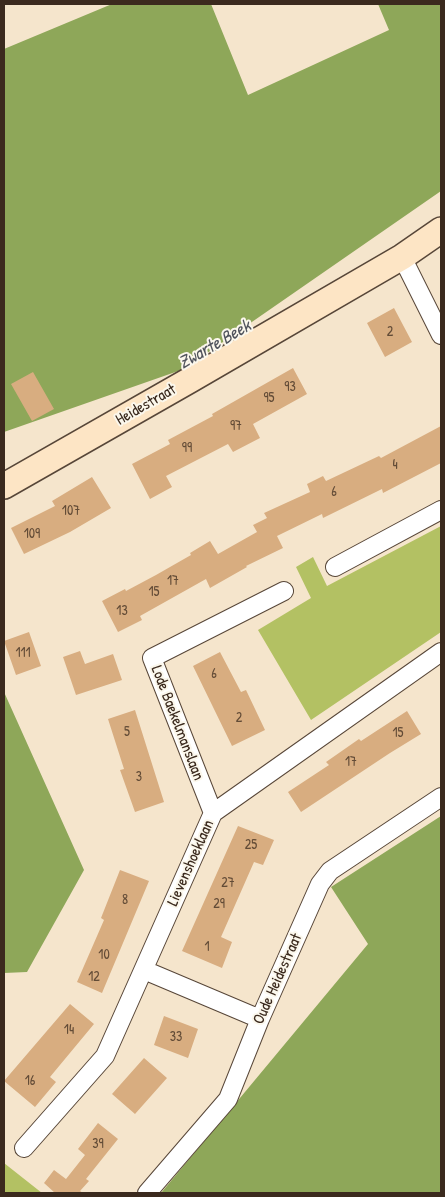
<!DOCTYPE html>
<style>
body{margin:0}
#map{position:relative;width:445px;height:1197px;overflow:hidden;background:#f5e5cc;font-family:"Patrick Hand",sans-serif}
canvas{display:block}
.frame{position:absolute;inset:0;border:5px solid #3b2a1e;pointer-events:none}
</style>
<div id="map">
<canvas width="445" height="1197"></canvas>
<div class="frame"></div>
</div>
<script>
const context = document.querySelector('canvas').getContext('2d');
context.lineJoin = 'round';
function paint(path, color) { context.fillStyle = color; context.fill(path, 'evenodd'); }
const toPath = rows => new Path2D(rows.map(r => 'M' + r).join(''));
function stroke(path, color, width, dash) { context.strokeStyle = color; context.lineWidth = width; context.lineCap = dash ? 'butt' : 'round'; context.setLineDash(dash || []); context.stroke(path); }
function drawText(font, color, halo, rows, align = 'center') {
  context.font = font + ' "Patrick Hand",sans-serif'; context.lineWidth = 4; context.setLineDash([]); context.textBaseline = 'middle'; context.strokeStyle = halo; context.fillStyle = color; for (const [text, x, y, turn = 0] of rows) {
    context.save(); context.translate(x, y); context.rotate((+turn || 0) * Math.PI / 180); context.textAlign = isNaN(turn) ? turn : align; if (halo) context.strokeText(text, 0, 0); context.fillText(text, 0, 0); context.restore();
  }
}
paint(toPath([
 [441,526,441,632,311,720,258,630,311,598,296,567,313,557,327,586],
 [4,1163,42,1193,4,1193]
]), '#b3c163');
paint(toPath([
 [112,4,211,4,248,95,389,30,378,4,441,4,441,191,184,369,4,432,4,49],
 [4,692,84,870,27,972,4,973],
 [441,816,441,1193,161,1193,368,944,331,887]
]), '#8ea759');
paint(toPath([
 [394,308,412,342,385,357,367,323],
 [293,368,307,394,253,424,260,438,233,452,228,444,166,476,172,487,150,499,132,464,170,444,168,440,213,416,212,414],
 [33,372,54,409,32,421,11,384],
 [441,426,441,463,383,493,382,489,323,518,322,514,277,536,283,548,246,566,247,567,210,588,206,579,140,616,142,620,118,632,102,601,125,589,126,591,156,575,191,555,190,553,210,541,218,554,257,532,253,525,267,518,264,513,310,492,307,484,323,476,326,481,379,456,381,458],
 [92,477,111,508,70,532,24,554,11,528,55,506,52,501],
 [29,632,41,666,16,675,4,641],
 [80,651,85,664,113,654,122,680,76,695,63,657],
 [220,652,241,692,246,690,265,730,232,746,193,666],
 [135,710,164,802,135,812,120,770,124,769,108,719],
 [407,711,421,734,390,753,301,812,288,792,329,765,326,762,359,739,361,741],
 [238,826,274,840,263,865,254,862,221,937,232,942,222,968,182,951],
 [120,870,149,881,102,993,77,982,104,920,101,918],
 [70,1004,94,1024,50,1077,56,1082,35,1107,4,1081],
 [164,1016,198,1029,188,1058,154,1045],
 [144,1058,167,1078,135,1114,112,1094],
 [98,1123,118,1139,86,1179,89,1181,80,1191,83,1193,55,1193,44,1183,54,1170,66,1179,85,1155,78,1149]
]), '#d8ad80');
const street = toPath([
 [402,257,441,335],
 [335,567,441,510],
 [213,813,152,658,284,591],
 [144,970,260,1019],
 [24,1148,105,1056,213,813,441,652],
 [147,1193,228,1099,260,1019,320,884,330,871,441,797]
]);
const secondary = toPath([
 [4,486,190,380,402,257,441,230]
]);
stroke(street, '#574638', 20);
stroke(secondary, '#574638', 28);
stroke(street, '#fff', 18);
stroke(secondary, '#fde5c5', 25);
drawText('14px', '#624b36', null, [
 ["2",390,332],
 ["93",290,387],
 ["95",269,398],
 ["97",236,426],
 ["99",187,448],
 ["4",395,465],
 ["6",334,492],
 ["107",71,511],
 ["109",32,534],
 ["17",173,581],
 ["15",154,592],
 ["13",122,611],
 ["111",23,653],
 ["6",214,674],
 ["2",239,718],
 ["5",127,732],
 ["15",398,733],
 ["17",351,762],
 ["3",139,777],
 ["25",251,845],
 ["27",228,883],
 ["8",125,900],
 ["29",219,904],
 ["1",207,947],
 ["10",104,955],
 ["12",94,977],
 ["14",69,1030],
 ["33",176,1037],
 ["16",30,1081],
 ["39",98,1144]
]);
drawText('16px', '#3b2a1e', '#fbf7ec', [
 ["Heidestraat",146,405,-30],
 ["Lode Baekelmanslaan",177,723,69],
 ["Lievenshoeklaan",191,863,-66],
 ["Oude Heidestraat",278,979,-66]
]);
drawText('italic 18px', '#50535c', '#fbf7ec', [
 ["Zwarte Beek",215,345,-30]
]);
</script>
